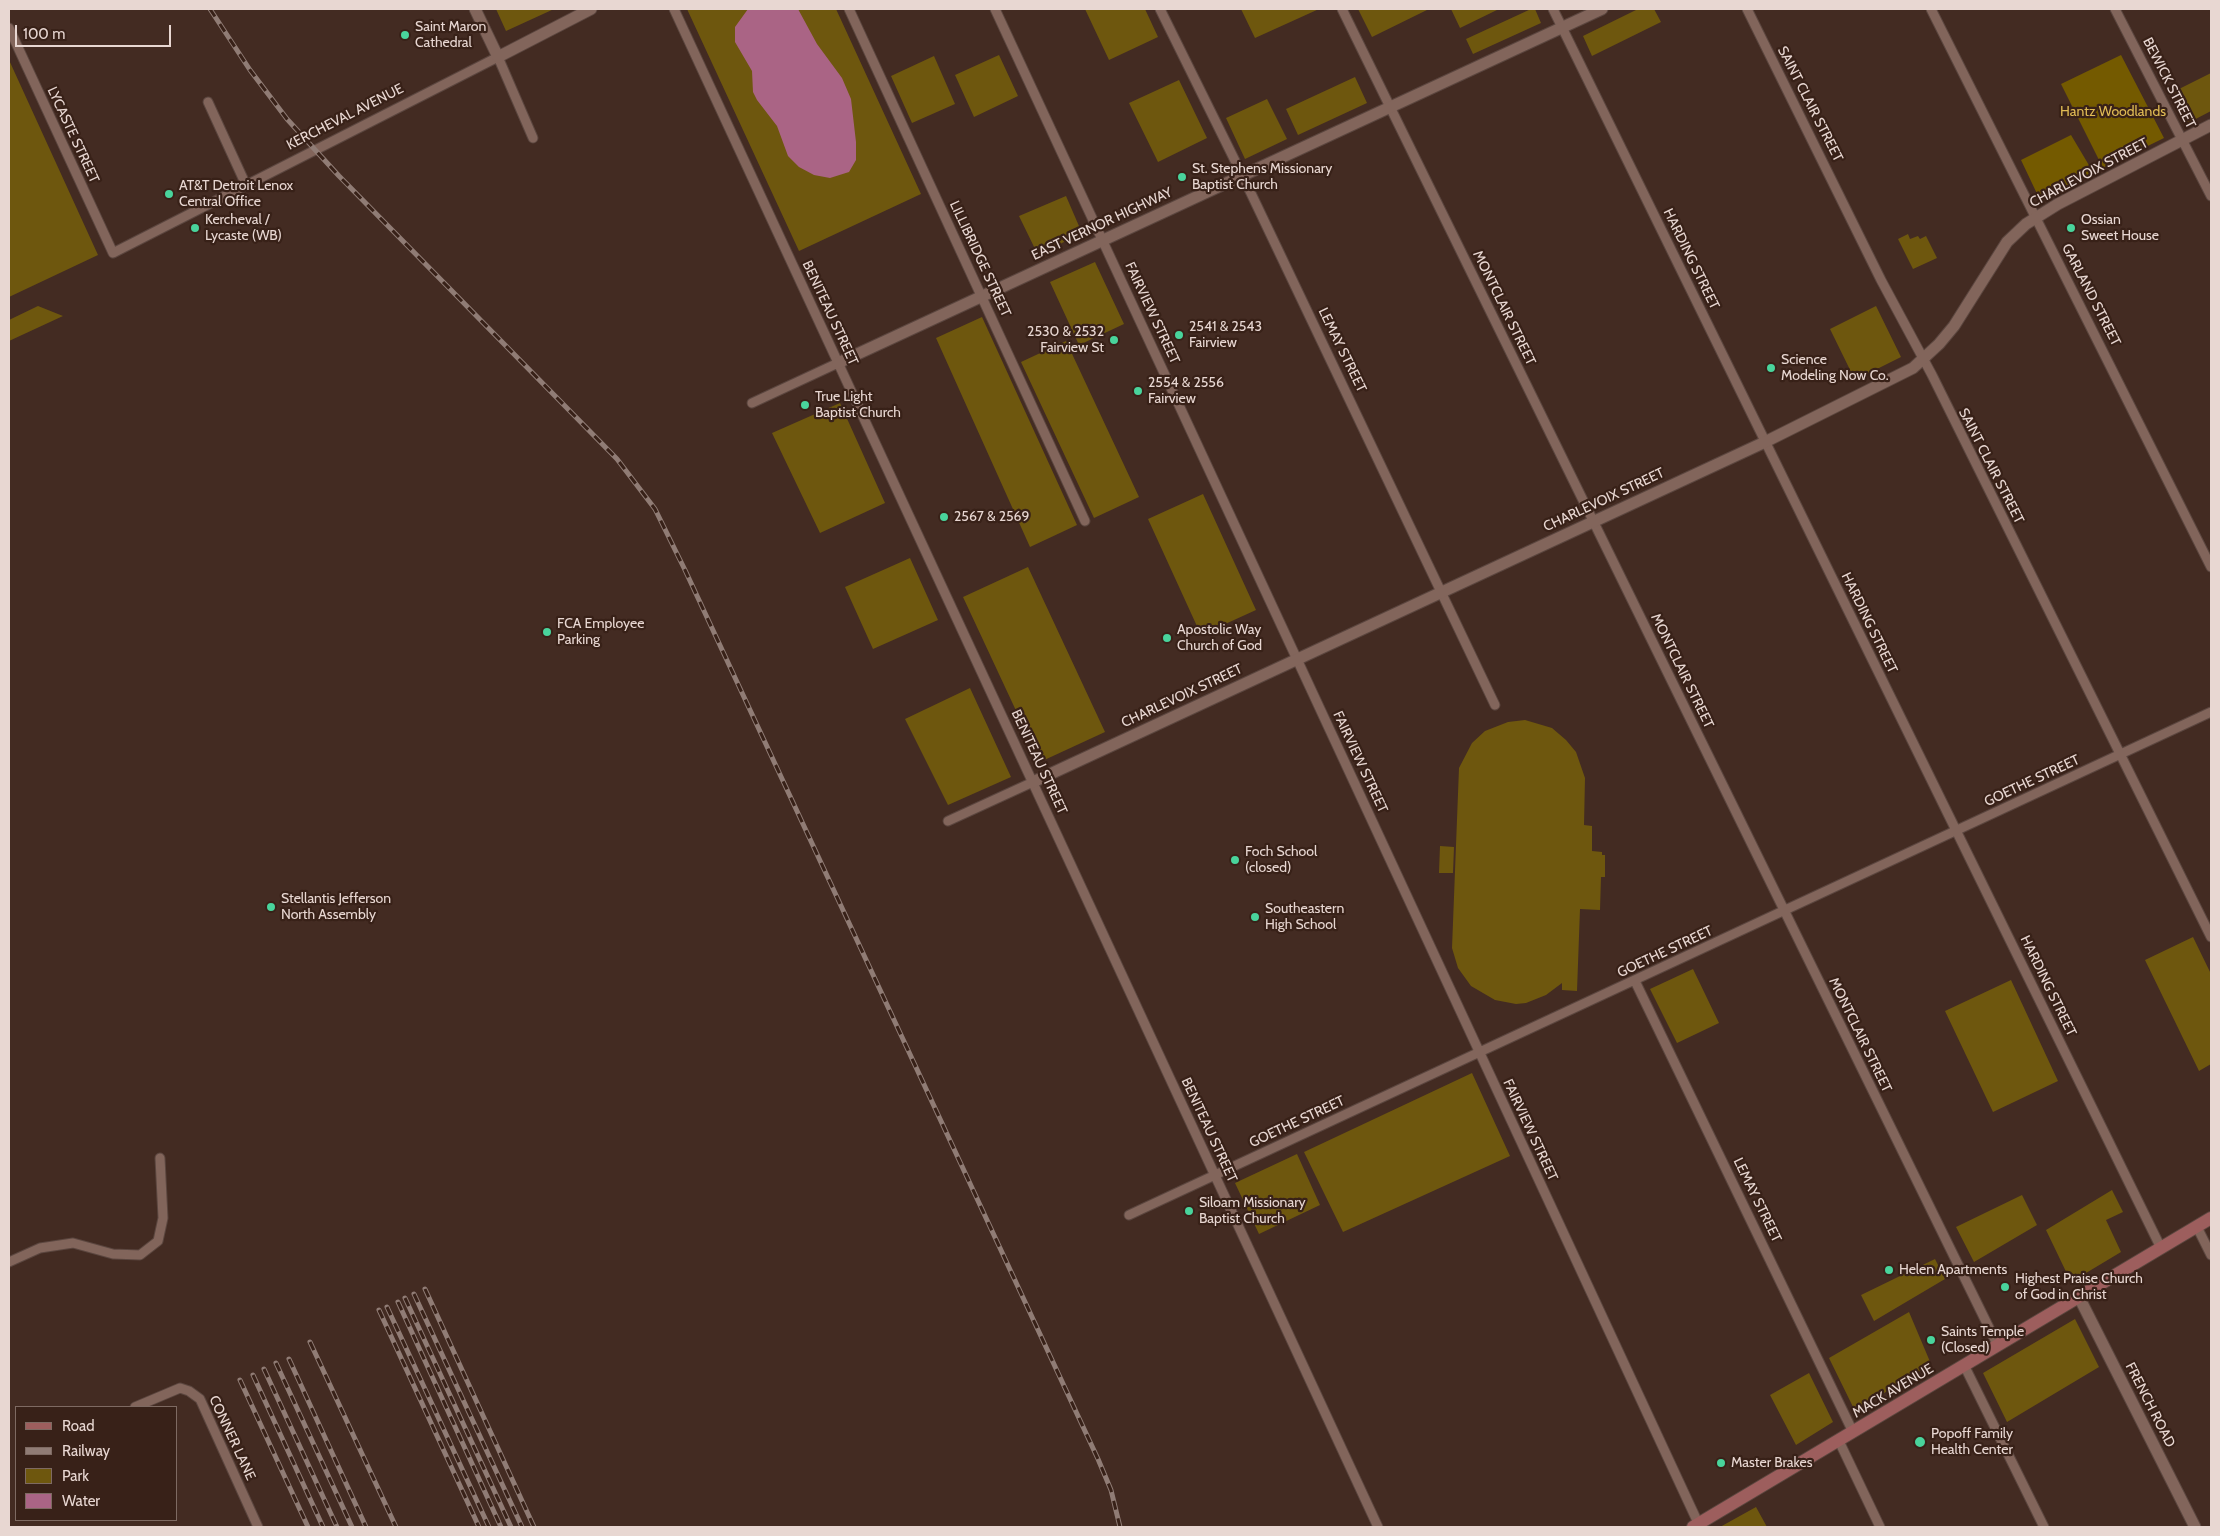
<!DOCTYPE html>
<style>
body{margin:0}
#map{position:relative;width:2220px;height:1536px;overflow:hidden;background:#432b22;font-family:Cabin,sans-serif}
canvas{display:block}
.frame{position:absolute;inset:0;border:10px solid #e8d7d2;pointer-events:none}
.legend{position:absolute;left:15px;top:1406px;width:162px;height:115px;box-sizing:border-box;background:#382118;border:1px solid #7e6a62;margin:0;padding:6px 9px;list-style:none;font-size:15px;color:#e8d7d2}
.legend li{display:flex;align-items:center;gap:10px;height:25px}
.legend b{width:25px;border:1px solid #7e6a62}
.scale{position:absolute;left:15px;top:25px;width:156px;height:22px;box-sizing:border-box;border:2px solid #e8d7d2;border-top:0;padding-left:6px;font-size:15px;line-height:18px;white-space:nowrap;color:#e8d7d2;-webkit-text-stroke:4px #382118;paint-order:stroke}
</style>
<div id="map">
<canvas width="2220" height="1536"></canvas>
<div class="frame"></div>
<ul class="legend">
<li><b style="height:6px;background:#9d5e5d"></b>Road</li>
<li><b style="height:6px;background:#907c75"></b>Railway</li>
<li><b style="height:14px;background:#6e570e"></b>Park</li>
<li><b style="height:14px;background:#aa6485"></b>Water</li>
</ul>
<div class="scale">100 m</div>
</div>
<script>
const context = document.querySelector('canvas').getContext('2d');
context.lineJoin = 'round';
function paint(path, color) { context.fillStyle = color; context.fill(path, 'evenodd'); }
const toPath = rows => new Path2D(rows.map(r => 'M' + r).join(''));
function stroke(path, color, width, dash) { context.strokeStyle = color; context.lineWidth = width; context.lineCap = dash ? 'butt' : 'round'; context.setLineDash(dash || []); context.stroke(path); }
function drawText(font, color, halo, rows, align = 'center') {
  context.font = font + ' Cabin,sans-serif'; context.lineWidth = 4.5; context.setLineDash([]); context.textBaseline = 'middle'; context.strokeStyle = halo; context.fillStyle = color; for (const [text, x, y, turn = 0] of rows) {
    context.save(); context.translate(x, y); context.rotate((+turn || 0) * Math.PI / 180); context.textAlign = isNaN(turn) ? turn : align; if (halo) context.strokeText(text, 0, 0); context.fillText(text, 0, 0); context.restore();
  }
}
paint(toPath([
 [496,9,554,9,506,31],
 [687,9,836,9,921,194,799,251],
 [1085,9,1145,9,1158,37,1109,60],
 [1241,9,1319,9,1255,38],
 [1358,9,1429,9,1372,37],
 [1451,9,1499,9,1460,28],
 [1531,9,1535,9,1541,23,1473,54,1466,39],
 [1638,9,1654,9,1661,22,1592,56,1583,36],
 [999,55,1018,96,974,117,955,75],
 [934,56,955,104,912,123,891,76],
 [9,60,98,255,9,297],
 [2211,73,2211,111,2188,123,2173,92],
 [1355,77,1367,103,1298,135,1286,109],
 [1179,80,1207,138,1158,162,1129,103],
 [1267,99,1287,139,1245,159,1226,118],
 [1066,196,1082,233,1038,255,1019,216],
 [1908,234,1910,239,1918,236,1920,239,1926,236,1937,258,1913,269,1898,239],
 [1095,262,1124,324,1079,345,1050,282],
 [38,306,63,316,9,341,9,320],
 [1876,306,1901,357,1855,380,1830,329],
 [982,317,1077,525,1030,547,936,338],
 [1066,341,1139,497,1094,518,1021,362],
 [840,403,885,503,820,533,772,433],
 [1203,494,1256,610,1201,635,1148,519],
 [910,558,938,620,873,649,845,587],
 [1028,567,1105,732,1040,762,963,597],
 [970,688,1011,777,948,805,905,719],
 [1525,720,1552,728,1566,740,1576,752,1585,778,1584,825,1592,826,1592,851,1602,852,1602,855,1605,855,1605,877,1601,877,1600,910,1580,909,1577,991,1562,990,1562,983,1546,995,1526,1003,1516,1004,1495,1000,1471,986,1458,968,1452,948,1459,768,1472,743,1485,731,1508,722],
 [1440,846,1454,847,1453,873,1439,873],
 [2193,937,2211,974,2211,1064,2199,1071,2145,960],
 [1693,969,1719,1023,1677,1043,1650,989],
 [2011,980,2058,1081,1993,1112,1945,1011],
 [1472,1073,1510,1156,1343,1232,1304,1152],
 [1297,1154,1320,1205,1259,1234,1235,1183],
 [2112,1190,2123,1212,2106,1220,2121,1252,2071,1282,2046,1230],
 [2022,1195,2037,1225,1974,1262,1956,1227],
 [1935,1259,1945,1279,1874,1321,1861,1295],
 [1909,1312,1931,1364,1855,1411,1829,1358],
 [2075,1319,2099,1367,2007,1422,1983,1373],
 [1809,1373,1833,1422,1796,1445,1770,1395],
 [1756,1507,1767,1527,1720,1527]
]), '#6e570e');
paint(toPath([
 [2121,55,2164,138,2103,168,2061,84],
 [2071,135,2093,172,2040,200,2021,160]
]), '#745a00');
paint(toPath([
 [748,9,798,9,817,44,842,78,851,99,856,142,856,160,849,172,830,178,814,175,799,167,788,156,777,126,757,100,753,92,752,71,735,42,735,27]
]), '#aa6485');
const minor = toPath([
 [674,9,1378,1527],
 [849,9,1085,521],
 [995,9,1700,1527],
 [1160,9,1248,187,1495,705],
 [1342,9,1998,1346],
 [1553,9,2161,1248],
 [1747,9,1881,280,1932,375,2211,937],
 [1931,9,2211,567],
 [2115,9,2211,196],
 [9,28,113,253,498,57,533,138],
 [208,102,246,185],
 [752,403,838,363],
 [948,821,1033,782],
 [1635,981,1853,1432],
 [1129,1215,2211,712],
 [2197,1227,2211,1255],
 [9,1262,40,1248,73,1243,113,1254,140,1255,158,1241,163,1218,160,1158],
 [1964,1365,2044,1527],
 [135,1407,180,1388,189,1391,200,1399,258,1527],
 [1839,1441,1880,1527]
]);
const tertiary = toPath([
 [475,9,498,57,591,9],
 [838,363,1602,9],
 [1033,782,1765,442,1913,368,1939,344,1954,326,2007,242,2026,224,2058,204,2211,125],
 [2079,1297,2195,1527]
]);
const secondary = toPath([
 [1693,1527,2211,1218]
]);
stroke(minor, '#5b463f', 11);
stroke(tertiary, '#5b463f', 13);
stroke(secondary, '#5b463f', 14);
stroke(minor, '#82655b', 9);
stroke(tertiary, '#82655b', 11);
stroke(secondary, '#9d5e5d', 12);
const rail = toPath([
 [210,9,250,70,287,119,339,176,617,459,655,509,685,570,1098,1459,1111,1490,1120,1527],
 [425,1289,534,1527],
 [414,1294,522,1527],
 [405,1298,511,1527],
 [398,1302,501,1527],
 [387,1307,489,1527],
 [379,1310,479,1527],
 [310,1342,396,1527],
 [289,1359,366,1527],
 [276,1363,352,1527],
 [264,1369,337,1527],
 [253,1375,323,1527],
 [240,1380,308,1527]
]);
stroke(rail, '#907c75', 5);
stroke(rail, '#382118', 3, [9]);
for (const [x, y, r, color] of [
 [405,35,5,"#49d49c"],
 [1182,177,5,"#49d49c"],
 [169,194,5,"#49d49c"],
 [195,228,5,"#49d49c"],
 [2071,228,5,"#49d49c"],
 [1179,335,5,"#49d49c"],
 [1114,340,5,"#49d49c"],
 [1771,368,5,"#49d49c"],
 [1138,391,5,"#49d49c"],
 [805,405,5,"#49d49c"],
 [944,517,5,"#49d49c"],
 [547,632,5,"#49d49c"],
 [1167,638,5,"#49d49c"],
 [1235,860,5,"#49d49c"],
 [271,907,5,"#49d49c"],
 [1255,917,5,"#49d49c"],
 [1189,1211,5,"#49d49c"],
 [1889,1270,5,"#49d49c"],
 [2005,1287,5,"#49d49c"],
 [1931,1340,5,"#49d49c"],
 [1920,1442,6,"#49d49c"],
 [1721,1463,5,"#49d49c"]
]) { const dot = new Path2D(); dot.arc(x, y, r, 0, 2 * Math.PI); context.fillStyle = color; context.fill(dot); stroke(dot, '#382118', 2); }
drawText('14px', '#e8d7d2', '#382118', [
 ["Saint Maron",415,27],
 ["Cathedral",415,43],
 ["St. Stephens Missionary",1192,169],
 ["Baptist Church",1192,185],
 ["AT&T Detroit Lenox",179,186],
 ["Central Office",179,202],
 ["Kercheval /",205,220],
 ["Lycaste (WB)",205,236],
 ["Ossian",2081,220],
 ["Sweet House",2081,236],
 ["2541 & 2543",1189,327],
 ["Fairview",1189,343],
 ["2530 & 2532",1104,332,"right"],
 ["Fairview St",1104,348,"right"],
 ["Science",1781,360],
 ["Modeling Now Co.",1781,376],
 ["2554 & 2556",1148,383],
 ["Fairview",1148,399],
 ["True Light",815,397],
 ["Baptist Church",815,413],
 ["2567 & 2569",954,517],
 ["FCA Employee",557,624],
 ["Parking",557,640],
 ["Apostolic Way",1177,630],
 ["Church of God",1177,646],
 ["Foch School",1245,852],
 ["(closed)",1245,868],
 ["Stellantis Jefferson",281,899],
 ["North Assembly",281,915],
 ["Southeastern",1265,909],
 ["High School",1265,925],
 ["Siloam Missionary",1199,1203],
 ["Baptist Church",1199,1219],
 ["Helen Apartments",1899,1270],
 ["Highest Praise Church",2015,1279],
 ["of God in Christ",2015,1295],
 ["Saints Temple",1941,1332],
 ["(Closed)",1941,1348],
 ["Popoff Family",1931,1434],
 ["Health Center",1931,1450],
 ["Master Brakes",1731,1463]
], 'left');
drawText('14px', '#e8d7d2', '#382118', [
 ["BEWICK STREET",2169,83,63],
 ["SAINT CLAIR STREET",1810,104,63],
 ["KERCHEVAL AVENUE",345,117,-27],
 ["LYCASTE STREET",73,135,65],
 ["CHARLEVOIX STREET",2089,173,-28],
 ["EAST VERNOR HIGHWAY",1102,224,-25],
 ["LILLIBRIDGE STREET",980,259,65],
 ["HARDING STREET",1691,259,64],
 ["GARLAND STREET",2091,295,63],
 ["MONTCLAIR STREET",1504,308,64],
 ["BENITEAU STREET",830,313,65],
 ["FAIRVIEW STREET",1152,313,65],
 ["LEMAY STREET",1342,350,64],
 ["SAINT CLAIR STREET",1991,466,63],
 ["CHARLEVOIX STREET",1604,500,-25],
 ["HARDING STREET",1869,623,64],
 ["MONTCLAIR STREET",1682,671,64],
 ["CHARLEVOIX STREET",1182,696,-25],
 ["BENITEAU STREET",1039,762,65],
 ["FAIRVIEW STREET",1360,762,65],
 ["GOETHE STREET",2032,781,-25],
 ["GOETHE STREET",1665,952,-25],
 ["HARDING STREET",2048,986,64],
 ["MONTCLAIR STREET",1860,1035,64],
 ["GOETHE STREET",1297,1122,-25],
 ["BENITEAU STREET",1209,1130,65],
 ["FAIRVIEW STREET",1530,1130,65],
 ["LEMAY STREET",1757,1200,64],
 ["MACK AVENUE",1893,1391,-31],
 ["FRENCH ROAD",2150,1405,63],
 ["CONNER LANE",232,1438,65]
]);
drawText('14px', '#e1bc55', '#382118', [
 ["Hantz Woodlands",2113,112]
]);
</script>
